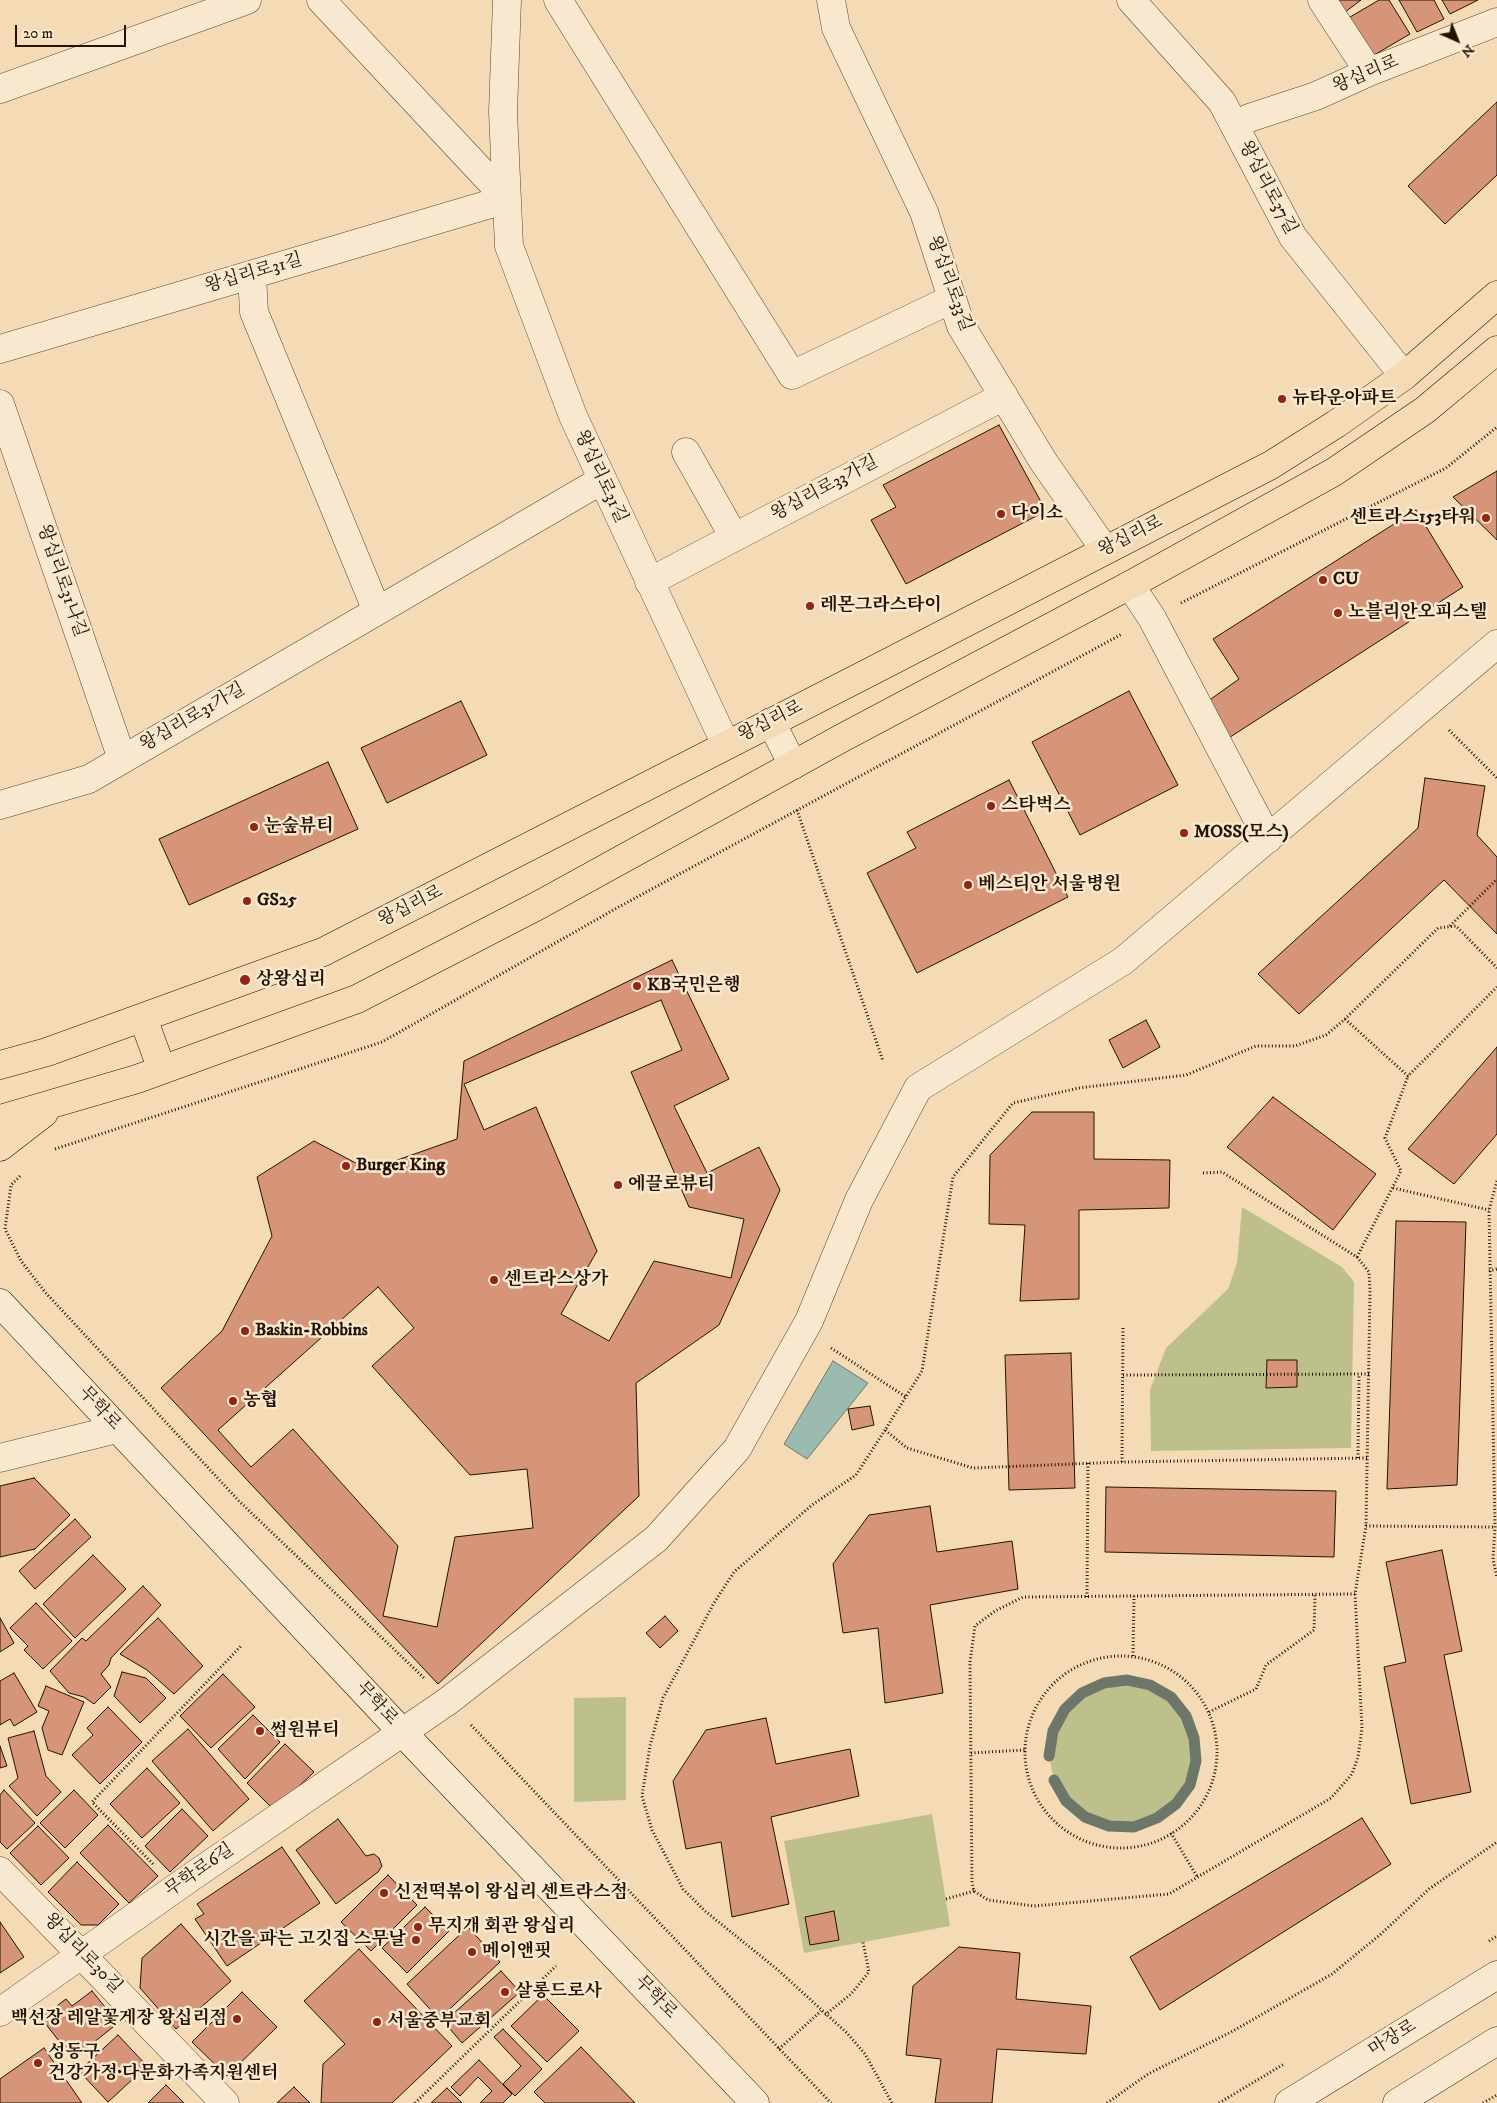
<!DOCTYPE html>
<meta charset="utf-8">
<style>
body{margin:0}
#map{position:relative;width:1497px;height:2103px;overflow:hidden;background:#f4dbb5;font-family:"IM FELL DW Pica",serif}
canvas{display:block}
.north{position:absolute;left:1432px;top:15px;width:50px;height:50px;-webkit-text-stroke:4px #f8e8cf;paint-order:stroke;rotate:136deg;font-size:14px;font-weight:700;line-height:20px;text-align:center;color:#251201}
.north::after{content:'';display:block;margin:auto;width:18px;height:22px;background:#251201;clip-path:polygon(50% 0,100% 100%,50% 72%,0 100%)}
.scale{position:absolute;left:15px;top:25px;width:111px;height:22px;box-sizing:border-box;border:2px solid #251201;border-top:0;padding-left:6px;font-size:15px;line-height:18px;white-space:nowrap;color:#251201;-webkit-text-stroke:4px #f8e8cf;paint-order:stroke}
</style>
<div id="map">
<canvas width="1497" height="2103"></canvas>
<div class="north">N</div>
<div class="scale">20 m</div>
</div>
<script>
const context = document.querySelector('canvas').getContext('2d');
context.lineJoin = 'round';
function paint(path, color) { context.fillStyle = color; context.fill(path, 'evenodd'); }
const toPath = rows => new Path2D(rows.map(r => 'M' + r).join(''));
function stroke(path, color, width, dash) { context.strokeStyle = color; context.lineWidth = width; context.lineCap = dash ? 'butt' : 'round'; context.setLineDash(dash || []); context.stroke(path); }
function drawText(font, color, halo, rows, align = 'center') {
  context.font = font + ' "IM FELL DW Pica","Noto Serif KR",serif'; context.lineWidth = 5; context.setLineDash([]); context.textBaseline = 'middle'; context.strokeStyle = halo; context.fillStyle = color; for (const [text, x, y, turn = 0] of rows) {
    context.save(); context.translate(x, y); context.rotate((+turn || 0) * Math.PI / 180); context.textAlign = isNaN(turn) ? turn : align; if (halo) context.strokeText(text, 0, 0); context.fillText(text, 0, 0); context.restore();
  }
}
paint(toPath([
 [1242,1207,1342,1267,1354,1282,1351,1448,1151,1451,1150,1390,1166,1348,1228,1289,1237,1263],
 '1050 1754a73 73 0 1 1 146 0a73 73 0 1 1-146 0Z',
 [626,1697,626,1800,574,1802,574,1698],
 [932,1814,950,1926,804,1953,784,1841]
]), '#bec08c');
const water = toPath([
 [833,1361,868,1383,807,1459,784,1444,833,1361]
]);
paint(water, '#9cbbb0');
stroke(water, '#6c776a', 1);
stroke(toPath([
 [1049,1756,1053,1731,1065,1709,1082,1693,1104,1683,1127,1680,1150,1685,1171,1697,1186,1716,1194,1738,1196,1761,1190,1785,1176,1804,1157,1818,1134,1827,1109,1826,1085,1817,1066,1801,1054,1780]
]), '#6c776a', 11);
const building = toPath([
 [1332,0,1361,0,1341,15,1332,0],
 [1379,0,1389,0,1410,34,1369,58,1345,20,1379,0],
 [1399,0,1434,0,1444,19,1417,32,1399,0],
 [1442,0,1478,0,1450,14,1442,0],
 [1497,102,1497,175,1445,224,1408,186,1497,102],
 [999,425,1046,511,906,584,871,520,896,507,883,485,999,425],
 [1497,471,1497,540,1453,497,1497,471],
 [1416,510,1463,587,1224,741,1204,704,1239,679,1213,639,1416,510],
 [1129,691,1178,785,1080,835,1032,742,1129,691],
 [461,701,487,755,387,803,361,748,461,701],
 [328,762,358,829,189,905,159,839,328,762],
 [1425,778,1485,786,1477,835,1497,857,1497,934,1444,880,1299,1014,1258,974,1418,828,1425,778],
 [1009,780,1068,897,917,973,867,873,916,848,907,832,1009,780],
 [672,960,729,1079,674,1106,707,1173,759,1147,780,1190,719,1325,636,1383,639,1496,438,1684,161,1388,222,1331,272,1236,257,1177,314,1141,369,1170,457,1139,464,1061,672,960],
 [661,1000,682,1050,631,1072,689,1207,744,1219,731,1278,654,1261,609,1341,561,1314,597,1251,536,1107,484,1130,464,1084,661,1000],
 [1146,1020,1160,1047,1123,1068,1109,1040,1146,1020],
 [1497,1047,1497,1134,1454,1184,1408,1149,1497,1047],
 [1273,1097,1376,1174,1333,1230,1227,1147,1273,1097],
 [1032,1112,1094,1112,1094,1159,1170,1160,1169,1208,1079,1210,1079,1299,1020,1301,1025,1225,989,1224,990,1155,1032,1112],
 [1396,1221,1466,1222,1457,1485,1387,1489,1396,1221],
 [378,1287,414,1328,372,1366,470,1475,527,1469,533,1528,455,1537,437,1627,383,1616,398,1546,293,1429,251,1467,218,1430,378,1287],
 [1071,1353,1075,1488,1009,1490,1005,1355,1071,1353],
 [1267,1360,1297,1360,1297,1387,1266,1388,1267,1360],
 [870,1406,874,1425,852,1430,848,1409,870,1406],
 [34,1478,70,1515,35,1549,0,1557,0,1486,34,1478],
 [1106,1487,1336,1491,1334,1557,1105,1552,1106,1487],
 [930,1506,937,1552,1012,1541,1018,1589,930,1605,943,1693,885,1703,878,1628,843,1633,833,1564,869,1515,930,1506],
 [75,1519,91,1537,35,1589,19,1571,75,1519],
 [1442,1550,1462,1651,1444,1655,1471,1792,1411,1804,1384,1667,1406,1662,1386,1562,1442,1550],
 [93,1555,126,1589,75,1638,43,1604,93,1555],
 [143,1586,161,1605,111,1658,109,1665,101,1674,111,1687,94,1704,84,1697,69,1693,50,1671,82,1638,86,1641,143,1586],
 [36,1603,72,1641,43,1669,24,1650,28,1646,10,1628,36,1603],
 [665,1616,678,1631,660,1648,646,1633,665,1616],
 [0,1618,14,1643,0,1652,0,1618],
 [158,1618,203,1666,174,1694,147,1670,120,1654,158,1618],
 [122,1672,146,1678,166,1698,140,1723,114,1696,122,1672],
 [14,1673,37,1712,14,1726,10,1719,0,1725,0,1681,14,1673],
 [223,1674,255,1707,211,1748,180,1716,223,1674],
 [46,1686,84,1702,62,1755,48,1750,42,1728,49,1711,38,1706,46,1686],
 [108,1707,142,1742,100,1784,72,1755,93,1735,87,1728,108,1707],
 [253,1715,280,1742,245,1779,218,1749,253,1715],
 [766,1718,776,1764,850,1749,859,1796,771,1817,789,1904,732,1917,721,1842,686,1849,673,1781,706,1730,766,1718],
 [188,1729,249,1799,213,1831,152,1761,188,1729],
 [34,1731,46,1776,61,1792,37,1816,9,1786,18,1778,8,1738,34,1731],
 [285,1744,314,1772,274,1810,247,1783,285,1744],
 [0,1746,7,1766,0,1768,0,1746],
 [147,1768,180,1803,142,1838,110,1804,147,1768],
 [4,1790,35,1823,7,1849,0,1842,0,1795,4,1790],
 [74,1790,98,1815,65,1848,40,1823,74,1790],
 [182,1809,208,1836,170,1872,145,1846,182,1809],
 [1362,1818,1391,1864,1160,2010,1130,1957,1362,1818],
 [338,1819,366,1856,374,1854,379,1858,382,1866,378,1872,336,1904,296,1850,338,1819],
 [108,1825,158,1876,129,1903,80,1853,108,1825],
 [38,1826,69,1858,41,1885,10,1853,38,1826],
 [282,1847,320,1903,227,1966,195,1919,204,1914,197,1904,282,1847],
 [77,1862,119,1904,98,1925,81,1925,48,1892,77,1862],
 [388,1875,417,1905,371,1951,341,1922,388,1875],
 [425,1907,449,1931,407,1973,382,1948,425,1907],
 [834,1911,839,1940,810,1945,805,1917,834,1911],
 [0,1922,24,1957,0,1973,0,1922],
 [181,1924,231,1981,176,2029,140,1988,142,1958,181,1924],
 [468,1927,500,1962,439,2019,407,1984,468,1927],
 [959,1947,1020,1953,1016,1999,1091,2006,1086,2054,997,2049,992,2103,935,2103,941,2059,906,2055,913,1986,959,1947],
 [359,1949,452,2046,392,2103,321,2103,323,2064,345,2044,304,2001,359,1949],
 [501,1971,520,1992,462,2043,444,2022,501,1971],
 [92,1991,118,2023,73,2059,41,2018,66,1999,72,2006,92,1991],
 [242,1992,277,2027,227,2076,192,2042,242,1992],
 [543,1995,579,2031,547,2062,511,2026,543,1995],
 [503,2029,542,2069,515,2096,503,2084,521,2066,494,2037,503,2029],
 [118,2035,147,2066,108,2102,79,2071,118,2035],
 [581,2047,635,2103,545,2103,534,2092,581,2047],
 [44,2048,82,2103,0,2103,0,2079,44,2048],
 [479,2060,512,2094,503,2103,480,2103,492,2091,478,2077,460,2096,451,2087,479,2060],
 [166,2085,184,2103,148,2103,166,2085],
 [294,2087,310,2103,277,2103,294,2087],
 [447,2088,462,2103,431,2103,447,2088]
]);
paint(building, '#d69579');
stroke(building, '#251201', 1);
const street = toPath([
 [507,0,503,112,509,246,573,416,726,745],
 [558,0,792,375,952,299],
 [831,0,836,28,924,212,961,326,1043,461,1105,550],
 [1131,0,1222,102,1293,237,1404,376],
 [1322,0,1369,72],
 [0,89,247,0],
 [1235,127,1249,118,1316,96,1369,72,1497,22],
 [252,275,254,312,377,611],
 [0,349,507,199,321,0],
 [0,404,122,759],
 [686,452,734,537],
 [649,582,1004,396],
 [1130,585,1152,618,1268,839],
 [0,805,89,779,602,480],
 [0,1458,117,1429],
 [0,1871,225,2103],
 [0,2012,187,1880,448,1701,656,1539,737,1449,809,1321,859,1200,918,1088,1123,961,1497,644]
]);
const secondary = toPath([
 [771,722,793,765],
 [0,1303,403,1733,755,2103],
 [1289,2103,1497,1975],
 [1397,2103,1497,2041]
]);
const primary = toPath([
 [143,1018,162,1070],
 [0,1065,47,1052,323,952,868,673,1271,465,1336,424,1404,376,1497,295],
 [0,1119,137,1079,357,999,539,905,842,738,1130,585,1334,472,1425,410,1497,350],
 [0,1147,44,1113]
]);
stroke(street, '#59442e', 29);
stroke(secondary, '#251201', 29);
stroke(primary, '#251201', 29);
stroke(toPath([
 [1181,603,1446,468,1497,427],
 [1449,730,1497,778],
 [797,810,883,1061],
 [1450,926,1497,879],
 [1345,1019,1408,1076,1497,987],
 [55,1149,382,1042,615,909,1122,634],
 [1203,1173,1222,1172,1357,1257,1401,1171,1385,1138,1408,1076],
 [20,1176,11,1185,5,1229,21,1261,45,1292,239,1501,424,1678],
 [1497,1181,1489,1210,1495,1527,1493,1559,1497,1578],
 [1393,1188,1489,1210],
 [1357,1257,1369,1272,1370,1291,1366,1526],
 [1489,1271,1497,1269],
 [831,1348,906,1397],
 [1123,1375,1369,1374],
 [885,1430,856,1475,812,1505,734,1572,714,1603,663,1698,650,1746,642,1796,652,1830,683,1889,705,1911,778,1970,847,2033,865,2054,892,2103],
 [1358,1458,1359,1374],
 [1367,1458,1122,1462,973,1468,907,1448,885,1430,922,1371,953,1177,1013,1103,1079,1088,1186,1075,1256,1046,1295,1046,1326,1035,1345,1019,1438,928,1456,926,1497,968],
 [1122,1462,1123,1328],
 [1355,1594,1023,1597,995,1611,975,1626,970,1662,972,1883,974,1891,988,1900,1034,1906,1169,1894,1331,1798,1352,1774,1358,1757,1362,1728,1355,1594,1366,1526,1495,1527],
 [1087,1597,1088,1463],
 [1133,1656,1134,1596],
 '1025 1752a96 96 0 1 1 192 0a96 96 0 1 1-192 0Z',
 [1209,1712,1256,1689,1266,1665,1314,1630,1315,1595],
 [471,1725,831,2103],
 [971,1753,1025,1750],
 [1171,1833,1198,1878],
 [153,1864,92,1802,242,1645],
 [946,1899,974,1891],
 [1489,1941,1497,1936],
 [825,2015,851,1994,869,1972,863,1942],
 [779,2049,821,2011],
 [415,2103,556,1966],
 [1107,2103,1148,2074,1233,2031,1332,1974,1381,1934,1429,1889,1497,1842],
 [1219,2103,1284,2064],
 [1483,2103,1497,2095]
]), '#251201', 3, [1, 2.5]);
stroke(street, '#f8e8cf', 28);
stroke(secondary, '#f8e8cf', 28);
stroke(primary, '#f4dbb5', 28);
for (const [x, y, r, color] of [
 [1282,399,5,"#8f2418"],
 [1001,514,5,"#8f2418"],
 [1486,518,5,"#8f2418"],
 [1323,580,5,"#8f2418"],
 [810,606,5,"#8f2418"],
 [1338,613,5,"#8f2418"],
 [991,806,5,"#8f2418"],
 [254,827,5,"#8f2418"],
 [1184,833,5,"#8f2418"],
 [968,885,5,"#8f2418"],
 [247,901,5,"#8f2418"],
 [245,980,6,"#8f2418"],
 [637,986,5,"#8f2418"],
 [346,1166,5,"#8f2418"],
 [618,1185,5,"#8f2418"],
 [494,1280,5,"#8f2418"],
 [245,1331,5,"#8f2418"],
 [233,1401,5,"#8f2418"],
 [260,1731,5,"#8f2418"],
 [384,1893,5,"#8f2418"],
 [418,1927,5,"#8f2418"],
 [416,1940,5,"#8f2418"],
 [472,1952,5,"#8f2418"],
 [505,1992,5,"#8f2418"],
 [237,2019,5,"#8f2418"],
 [377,2022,5,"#8f2418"],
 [38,2063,5,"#8f2418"]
]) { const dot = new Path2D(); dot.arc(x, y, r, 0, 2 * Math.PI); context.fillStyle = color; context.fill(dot); stroke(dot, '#f8e8cf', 2); }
drawText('18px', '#251201', '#f8e8cf', [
 ["왕십리로",1366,75,-23],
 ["왕십리로37길",1267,188,62],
 ["왕십리로31길",254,274,-16],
 ["왕십리로33길",949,284,70],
 ["왕십리로31길",600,477,65],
 ["왕십리로33가길",825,489,-28],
 ["왕십리로",1131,537,-27],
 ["왕십리로31나길",61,581,71],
 ["왕십리로31가길",193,718,-30],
 ["왕십리로",771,722,-27],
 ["왕십리로",411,907,-27],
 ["무학로",99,1409,47],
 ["무학로",376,1704,47],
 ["무학로6길",200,1871,-35],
 ["왕십리로30길",82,1954,46],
 ["무학로",655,1998,46],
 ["마장로",1393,2039,-32]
]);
drawText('bold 18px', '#251201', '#f8e8cf', [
 ["뉴타운아파트",1292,399],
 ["다이소",1011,514],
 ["센트라스153타워",1476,518,"right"],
 ["CU",1333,580],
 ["레몬그라스타이",820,606],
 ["노블리안오피스텔",1348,613],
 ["스타벅스",1001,806],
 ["눈숲뷰티",264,827],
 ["MOSS(모스)",1194,833],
 ["베스티안 서울병원",978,885],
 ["GS25",257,901],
 ["상왕십리",256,980],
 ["KB국민은행",647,986],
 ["Burger King",356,1166],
 ["에끌로뷰티",628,1185],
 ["센트라스상가",504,1280],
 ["Baskin-Robbins",255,1331],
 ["농협",243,1401],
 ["썸원뷰티",270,1731],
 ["신전떡볶이 왕십리 센트라스점",394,1893],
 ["무지개 회관 왕십리",428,1927],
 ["시간을 파는 고깃집 스무날",406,1940,"right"],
 ["메이앤핏",482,1952],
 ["살롱드로사",515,1992],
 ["백선장 레알꽃게장 왕십리점",227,2019,"right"],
 ["서울중부교회",387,2022],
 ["성동구",48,2053],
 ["건강가정·다문화가족지원센터",48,2074]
], 'left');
</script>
